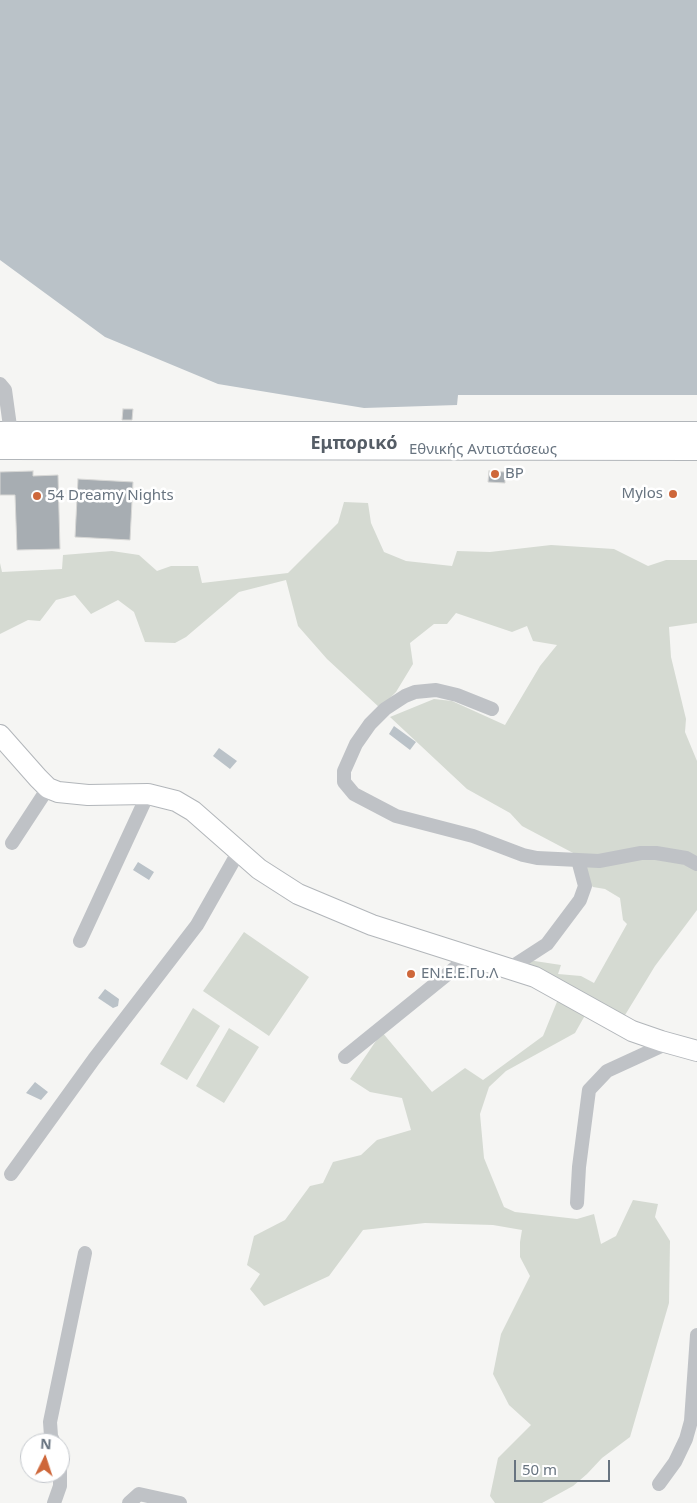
<!DOCTYPE html>
<meta charset="utf-8">
<style>
body{margin:0}
#map{position:relative;width:697px;height:1503px;overflow:hidden;background:#f5f5f3;font-family:"Noto Sans",sans-serif}
canvas{display:block}
.north{position:absolute;left:20px;top:1433px;width:50px;height:50px;box-sizing:border-box;background:#fff;border:1px solid #c3c7cc;border-radius:50%;rotate:4deg;font-size:14px;font-weight:700;line-height:20px;text-align:center;color:#687480}
.north::after{content:'';display:block;margin:auto;width:18px;height:22px;background:#ce673a;clip-path:polygon(50% 0,100% 100%,50% 72%,0 100%)}
.scale{position:absolute;left:514px;top:1460px;width:96px;height:22px;box-sizing:border-box;border:2px solid #687480;border-top:0;padding-left:6px;font-size:15px;line-height:18px;white-space:nowrap;color:#687480;-webkit-text-stroke:4px #fff;paint-order:stroke}
</style>
<div id="map">
<canvas width="697" height="1503"></canvas>
<div class="north">N</div>
<div class="scale">50 m</div>
</div>
<script>
const context = document.querySelector('canvas').getContext('2d');
context.lineJoin = 'round';
function paint(path, color) { context.fillStyle = color; context.fill(path, 'evenodd'); }
const toPath = rows => new Path2D(rows.map(r => 'M' + r).join(''));
function stroke(path, color, width, dash) { context.strokeStyle = color; context.lineWidth = width; context.lineCap = dash ? 'butt' : 'round'; context.setLineDash(dash || []); context.stroke(path); }
function drawText(font, color, halo, rows, align = 'center') {
  context.font = font + ' "Noto Sans",sans-serif'; context.lineWidth = 5; context.setLineDash([]); context.textBaseline = 'middle'; context.strokeStyle = halo; context.fillStyle = color; for (const [text, x, y, turn = 0] of rows) {
    context.save(); context.translate(x, y); context.rotate((+turn || 0) * Math.PI / 180); context.textAlign = isNaN(turn) ? turn : align; if (halo) context.strokeText(text, 0, 0); context.fillText(text, 0, 0); context.restore();
  }
}
paint(toPath([
 [344,502,368,503,371,523,384,552,406,561,452,566,457,551,490,552,551,545,614,549,648,566,666,560,697,560,697,623,669,627,671,657,686,719,685,732,697,761,697,910,655,966,622,1020,592,1003,575,1033,506,1071,489,1087,480,1114,484,1158,504,1207,515,1212,577,1219,594,1214,601,1244,616,1236,633,1200,658,1204,655,1217,670,1241,669,1303,630,1437,602,1458,587,1474,573,1486,542,1503,495,1503,490,1496,498,1458,531,1425,509,1405,493,1374,501,1334,530,1276,520,1257,520,1242,522,1230,493,1225,425,1223,363,1230,329,1276,264,1306,250,1289,260,1274,247,1265,254,1236,285,1220,310,1186,323,1183,333,1162,361,1155,377,1140,411,1130,402,1098,370,1092,350,1079,382,1032,432,1092,465,1068,483,1080,543,1036,563,987,520,966,528,960,561,965,558,974,581,976,594,983,627,924,623,920,620,898,605,889,593,887,576,870,575,854,522,826,510,813,467,789,390,717,434,699,452,701,505,725,540,666,557,645,533,641,527,626,512,632,456,613,447,624,434,624,410,643,413,664,396,692,380,708,327,659,298,626,286,580,239,592,186,637,175,643,145,642,134,612,118,600,91,614,75,595,56,600,40,621,28,620,0,634,0,563,2,572,62,569,63,555,112,551,139,555,157,571,171,566,198,566,202,583,288,573,338,523],
 [244,932,309,977,269,1036,203,991],
 [193,1008,220,1026,187,1080,160,1064],
 [229,1028,259,1047,224,1103,196,1086]
]), '#d5dad2');
paint(toPath([
 [0,0,697,0,697,395,458,395,457,405,364,408,218,384,105,337,0,260],
 [394,726,416,742,410,750,389,734],
 [219,748,237,761,230,769,213,756],
 [138,862,154,872,149,880,133,870],
 [105,989,119,999,118,1006,113,1008,98,998],
 [35,1082,48,1092,41,1100,26,1093]
]), '#bac2c8');
const building = toPath([
 [123,409,133,409,132,420,122,420,123,409],
 [33,471,33,476,58,475,60,549,17,550,15,495,0,495,0,472,33,471],
 [489,471,505,472,505,483,488,482,489,471],
 [78,479,133,482,130,540,75,537,78,479]
]);
paint(building, '#a7adb2');
stroke(building, '#d7d7d5', 1);
const secondary = toPath([
 [0,432,697,432],
 [0,449,697,450],
 [0,735,38,778,48,788,58,792,88,795,148,794,176,801,193,811,259,869,298,894,372,925,535,977,632,1031,661,1041,697,1051]
]);
stroke(secondary, '#b2b6ba', 22);
stroke(toPath([
 [0,384,5,390,12,441],
 [492,709,457,695,436,690,415,692,405,696,385,709,370,724,356,744,344,771,344,782,354,794,396,816,473,836,523,855,537,858,599,861,641,853,656,853,686,858,697,864],
 [12,843,48,788],
 [80,941,148,794],
 [510,968,547,944,580,900,585,886,578,860],
 [345,1057,471,955],
 [11,1174,94,1059,197,925,239,851],
 [577,1203,579,1167,589,1090,607,1071,668,1043],
 [54,1443,51,1436,50,1422,85,1253],
 [659,1484,675,1462,686,1439,691,1421,697,1335],
 [54,1503,60,1486,60,1462],
 [129,1503,139,1494,180,1503]
]), '#bfc2c6', 14);
stroke(secondary, '#fff', 20);
for (const [x, y, r, color] of [
 [495,474,5,"#ce673a"],
 [673,494,5,"#ce673a"],
 [37,496,5,"#ce673a"],
 [411,974,5,"#ce673a"]
]) { const dot = new Path2D(); dot.arc(x, y, r, 0, 2 * Math.PI); context.fillStyle = color; context.fill(dot); stroke(dot, '#fff', 2); }
drawText('15px', '#687480', '#fff', [
 ["Εθνικής Αντιστάσεως",483,450]
]);
drawText('15px', '#687480', '#fff', [
 ["BP",505,474],
 ["Mylos",663,494,"right"],
 ["54 Dreamy Nights",47,496],
 ["ΕΝ.Ε.Ε.Γυ.Λ",421,974]
], 'left');
drawText('bold 18px', '#555d66', '#fff', [
 ["Εμπορικό",354,444]
]);
</script>
